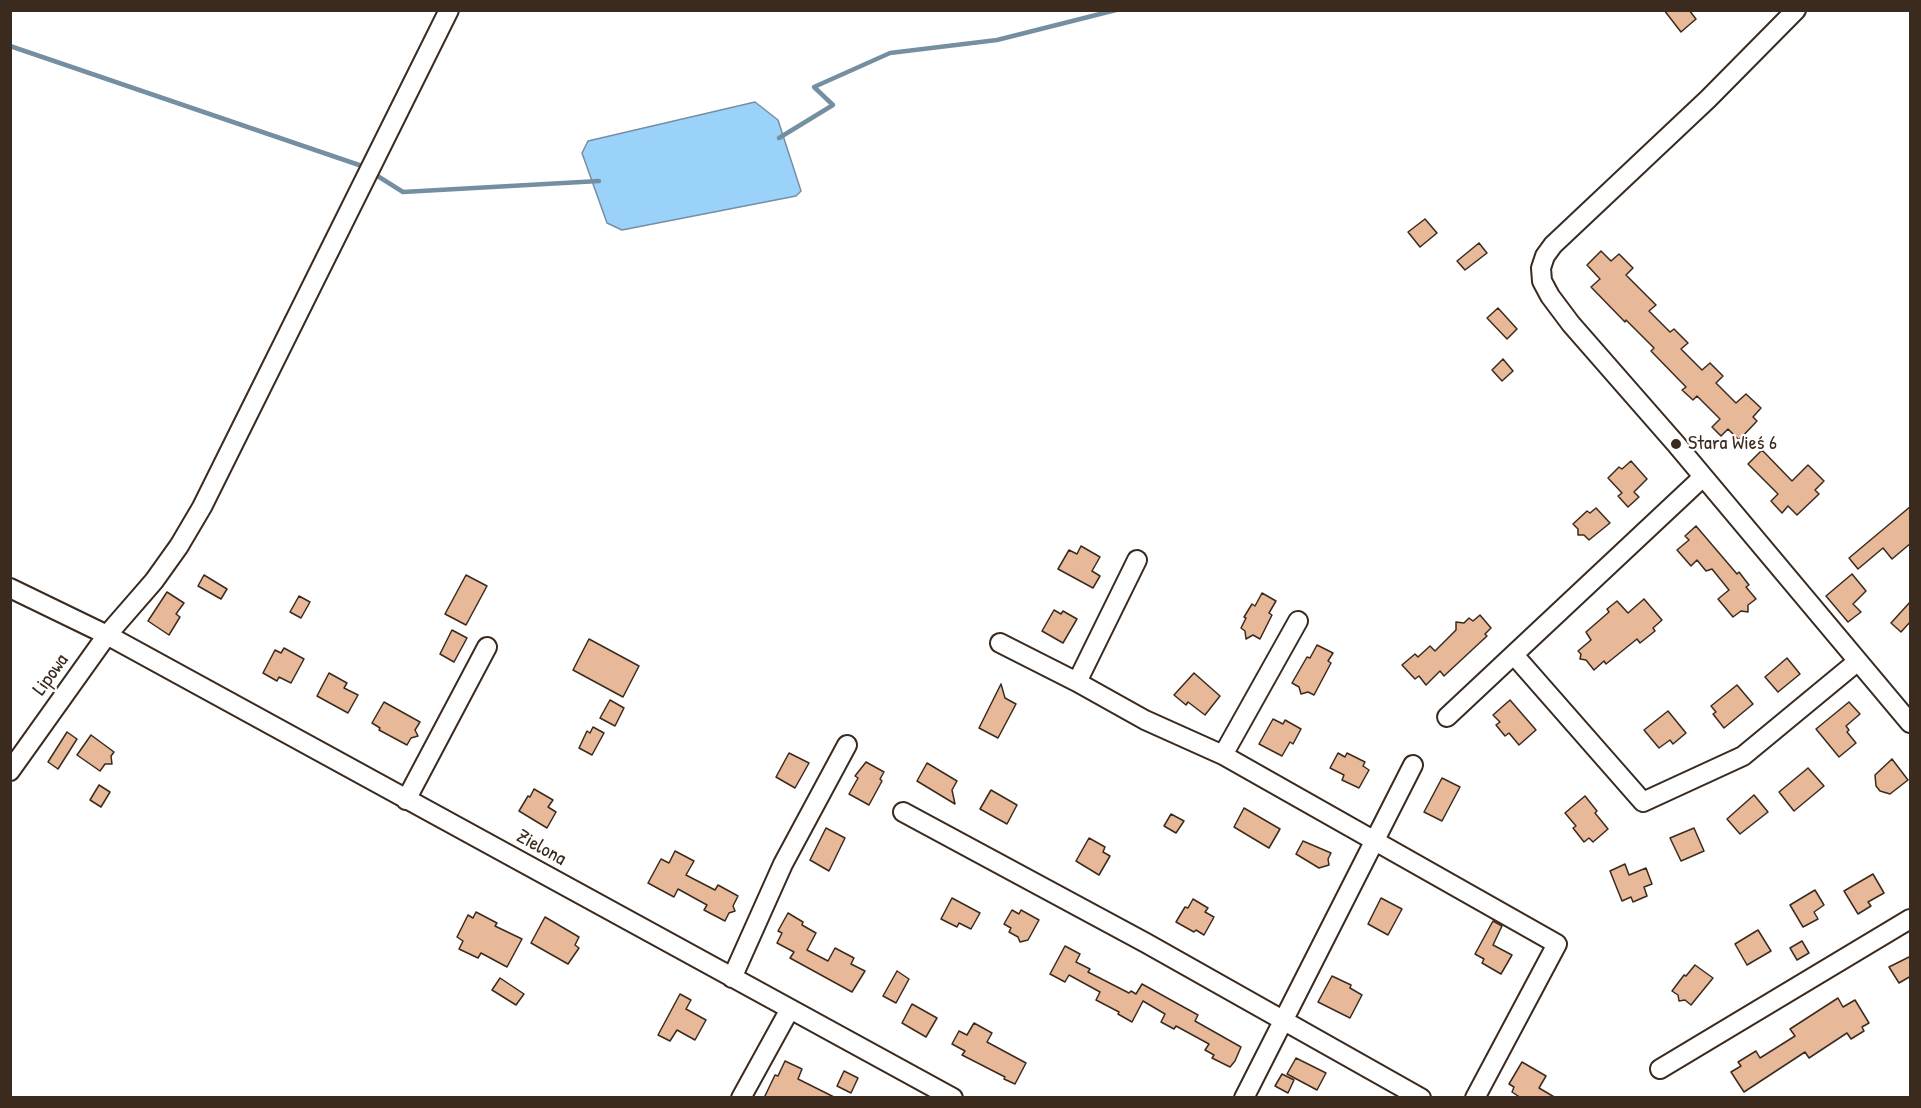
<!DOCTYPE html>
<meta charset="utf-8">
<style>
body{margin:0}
#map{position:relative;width:1921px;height:1108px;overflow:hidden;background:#fff;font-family:"Patrick Hand",sans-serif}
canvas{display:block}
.frame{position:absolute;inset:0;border:12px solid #3b2a1e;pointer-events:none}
</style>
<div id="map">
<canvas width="1921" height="1108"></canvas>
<div class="frame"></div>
</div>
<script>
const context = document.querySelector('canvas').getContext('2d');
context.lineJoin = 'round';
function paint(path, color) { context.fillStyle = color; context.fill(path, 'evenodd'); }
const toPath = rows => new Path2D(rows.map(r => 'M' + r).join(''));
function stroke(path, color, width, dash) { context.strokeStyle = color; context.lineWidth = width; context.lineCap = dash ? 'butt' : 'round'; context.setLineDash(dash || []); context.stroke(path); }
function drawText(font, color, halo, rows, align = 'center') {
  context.font = font + ' "Patrick Hand",sans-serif'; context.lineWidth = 4.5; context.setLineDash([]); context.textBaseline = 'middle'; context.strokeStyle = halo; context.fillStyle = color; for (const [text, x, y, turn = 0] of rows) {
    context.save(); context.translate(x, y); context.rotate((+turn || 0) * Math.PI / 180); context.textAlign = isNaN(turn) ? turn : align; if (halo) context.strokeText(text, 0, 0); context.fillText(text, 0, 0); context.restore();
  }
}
const water = toPath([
 [755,102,778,120,801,191,796,196,622,230,607,223,582,153,588,141,755,102]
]);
paint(water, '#9bd2fa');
stroke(water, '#758fa2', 1.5);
stroke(toPath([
 [10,46,362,166],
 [779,138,833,105,814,87,890,53,997,40,1116,10],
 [376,175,403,192,599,181]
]), '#758fa2', 4.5);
const building = toPath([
 [1664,10,1689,10,1696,19,1681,32,1664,10],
 [1425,219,1437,233,1420,247,1408,232,1425,219],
 [1479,243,1487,253,1465,270,1457,261,1479,243],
 [1601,251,1611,261,1619,254,1633,268,1626,275,1656,305,1649,311,1670,332,1674,329,1688,343,1681,349,1702,370,1710,363,1723,376,1716,383,1736,403,1746,394,1761,408,1753,417,1757,421,1739,440,1728,429,1721,436,1712,427,1720,419,1697,396,1693,400,1682,390,1686,387,1651,351,1654,348,1626,320,1625,322,1591,287,1600,279,1587,265,1601,251],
 [1498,308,1517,329,1507,339,1487,318,1498,308],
 [1503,359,1513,371,1502,381,1492,370,1503,359],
 [1762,450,1792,481,1808,465,1824,481,1815,490,1819,494,1797,515,1788,506,1782,513,1771,501,1778,494,1748,464,1762,450],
 [1631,461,1647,479,1634,492,1639,497,1628,507,1618,496,1622,493,1608,478,1619,467,1622,469,1631,461],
 [1911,506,1911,543,1892,559,1883,548,1858,569,1849,558,1911,506],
 [1596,508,1610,523,1589,540,1584,535,1578,535,1578,529,1573,524,1587,511,1590,513,1596,508],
 [1696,526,1737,574,1739,572,1749,585,1746,587,1756,599,1748,605,1748,612,1741,611,1733,617,1718,599,1729,590,1712,569,1706,571,1697,560,1691,566,1677,550,1689,540,1685,536,1696,526],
 [1081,546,1100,557,1092,571,1100,576,1093,588,1058,569,1069,550,1077,554,1081,546],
 [1852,574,1866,591,1853,604,1861,612,1848,622,1826,596,1852,574],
 [204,575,227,589,221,599,198,586,204,575],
 [466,575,487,586,466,625,445,614,466,575],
 [167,592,184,603,176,614,180,617,169,635,148,621,167,592],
 [1262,593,1276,601,1269,613,1272,615,1260,639,1253,635,1246,639,1245,631,1241,628,1246,618,1244,617,1252,604,1255,606,1262,593],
 [299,596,310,602,301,618,290,612,299,596],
 [1644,599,1662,620,1653,628,1655,631,1640,643,1637,639,1606,664,1604,661,1594,670,1586,660,1580,659,1581,654,1578,651,1591,640,1586,632,1609,612,1607,609,1617,601,1628,613,1644,599],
 [1911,601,1911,621,1901,632,1891,623,1911,601],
 [1054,610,1061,614,1063,611,1077,619,1063,643,1042,631,1054,610],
 [1480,615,1491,628,1485,634,1487,636,1444,676,1440,671,1426,685,1419,676,1415,679,1402,665,1415,654,1418,657,1430,646,1435,651,1456,630,1456,622,1464,623,1469,618,1473,621,1480,615],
 [452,630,467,638,454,662,440,654,452,630],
 [589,639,639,666,623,697,573,670,589,639],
 [1317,645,1333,653,1328,661,1331,663,1314,695,1308,692,1301,694,1299,687,1292,683,1307,657,1310,658,1317,645],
 [284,648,304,659,291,683,279,677,277,681,263,673,275,650,281,653,284,648],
 [1787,658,1800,674,1778,692,1765,677,1787,658],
 [329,673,347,683,344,688,358,695,348,713,317,696,329,673],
 [1194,673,1220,696,1205,715,1188,702,1186,705,1174,695,1194,673],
 [1001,684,1005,698,1016,704,998,738,979,728,1001,684],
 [1737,685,1753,704,1724,728,1713,714,1716,712,1711,706,1737,685],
 [610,700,624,708,615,726,600,718,610,700],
 [1510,700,1536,730,1519,745,1509,733,1505,736,1496,725,1500,722,1493,715,1510,700],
 [384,702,420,722,415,730,418,736,411,738,407,745,379,730,380,728,372,723,384,702],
 [1849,702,1860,714,1846,726,1849,730,1847,732,1856,743,1839,757,1816,729,1849,702],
 [1668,711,1686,733,1673,744,1670,740,1659,748,1644,730,1668,711],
 [1273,719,1283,724,1285,720,1301,729,1293,744,1290,742,1282,756,1259,744,1273,719],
 [593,727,604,733,592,755,579,748,587,731,590,733,593,727],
 [67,732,77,739,58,769,48,762,67,732],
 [91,735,114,752,111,756,112,764,105,764,100,771,77,755,91,735],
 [789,753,809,763,795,788,776,777,789,753],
 [1338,753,1345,757,1347,753,1365,762,1363,766,1369,770,1359,788,1342,780,1344,775,1330,768,1338,753],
 [1892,759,1908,780,1890,794,1880,791,1876,786,1875,775,1892,759],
 [866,762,884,772,880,779,882,781,869,805,849,794,858,778,855,776,866,762],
 [927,763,957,781,952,790,955,804,917,781,927,763],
 [1808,768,1824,786,1794,811,1779,792,1808,768],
 [1442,778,1460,787,1442,821,1424,812,1442,778],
 [99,785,110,792,101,807,90,800,99,785],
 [534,789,553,800,548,807,556,812,547,828,519,811,528,796,530,797,534,789],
 [991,790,1017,805,1007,824,980,809,991,790],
 [1754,795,1768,812,1740,834,1727,819,1754,795],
 [1585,796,1597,811,1595,813,1608,829,1593,842,1589,838,1584,842,1573,828,1576,826,1565,813,1585,796],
 [1244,808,1280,829,1269,848,1234,827,1244,808],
 [1171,814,1184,821,1176,833,1164,826,1171,814],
 [826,828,845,838,829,871,810,860,826,828],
 [1694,828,1704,851,1681,861,1670,838,1694,828],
 [1089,838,1105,847,1103,852,1110,856,1099,875,1076,861,1089,838],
 [1303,841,1331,853,1328,859,1329,865,1319,868,1296,854,1303,841],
 [675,851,694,861,686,875,715,890,718,885,738,896,733,906,735,911,729,913,725,921,704,910,707,905,678,889,674,897,648,883,661,859,669,863,675,851],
 [1625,864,1629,875,1646,868,1652,884,1644,887,1647,896,1633,902,1631,897,1622,901,1610,871,1625,864],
 [1873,874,1884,893,1868,902,1871,906,1858,914,1844,891,1873,874],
 [1815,890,1824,905,1814,912,1818,919,1803,927,1790,905,1815,890],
 [952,898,980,913,971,929,959,923,957,927,941,919,952,898],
 [1381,898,1402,909,1388,935,1368,924,1381,898],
 [1193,899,1208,908,1205,912,1214,917,1204,935,1196,930,1194,932,1176,922,1185,907,1188,908,1193,899],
 [1012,910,1019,914,1021,910,1039,920,1028,940,1020,942,1018,937,1009,932,1011,928,1004,924,1012,910],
 [476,912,497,923,495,926,522,939,507,967,481,953,478,958,459,949,463,941,457,937,468,915,473,918,476,912],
 [788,913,803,922,802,925,816,933,807,950,828,961,835,948,854,958,851,964,865,971,852,992,790,958,794,952,777,943,782,933,778,931,788,913],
 [545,917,579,937,575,945,579,948,568,964,531,943,545,917],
 [1493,921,1502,926,1493,945,1512,955,1501,974,1482,963,1484,959,1475,954,1493,921],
 [1758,930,1771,951,1747,965,1735,944,1758,930],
 [1802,941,1809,953,1797,960,1790,948,1802,941],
 [1065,946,1080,954,1076,962,1090,969,1088,972,1129,993,1131,991,1136,994,1142,984,1198,1015,1195,1021,1241,1047,1235,1061,1230,1067,1212,1058,1214,1055,1205,1050,1209,1044,1176,1026,1174,1029,1161,1022,1165,1014,1143,1001,1132,1022,1118,1014,1119,1012,1096,1000,1100,992,1069,975,1065,982,1050,974,1065,946],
 [1911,956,1911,976,1899,983,1889,967,1911,956],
 [1695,965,1713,978,1691,1005,1685,1000,1679,1001,1678,995,1672,991,1684,975,1686,976,1695,965],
 [897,971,909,979,896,1003,883,996,897,971],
 [1332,976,1351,985,1350,988,1362,995,1350,1018,1318,1002,1332,976],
 [500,978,524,994,516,1005,492,990,500,978],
 [680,994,691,1000,686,1009,706,1020,695,1040,677,1030,670,1041,658,1035,680,994],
 [1838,998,1843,1007,1855,1000,1869,1023,1862,1027,1864,1031,1851,1039,1847,1033,1809,1058,1805,1052,1744,1092,1731,1072,1741,1066,1738,1062,1756,1051,1760,1058,1795,1036,1790,1029,1838,998],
 [912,1004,937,1018,926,1037,902,1023,912,1004],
 [974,1023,992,1033,987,1042,1026,1063,1015,1084,1004,1079,1005,1077,962,1055,965,1051,952,1044,959,1031,967,1035,974,1023],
 [1296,1058,1326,1073,1317,1090,1287,1074,1296,1058],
 [785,1061,802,1069,798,1079,836,1098,764,1098,775,1075,778,1076,785,1061],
 [1522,1062,1546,1076,1539,1088,1556,1098,1521,1098,1512,1092,1514,1087,1509,1084,1522,1062],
 [844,1071,858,1078,851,1093,837,1086,844,1071],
 [1282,1074,1294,1080,1288,1093,1275,1086,1282,1074]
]);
paint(building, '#e7b998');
stroke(building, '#3b2a1e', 1.5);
const minor = toPath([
 [1796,10,1708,99,1553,245,1545,256,1541,268,1542,281,1550,296,1571,324,1676,444,1910,723],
 [10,588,107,635,953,1098],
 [1000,643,1077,682,1145,720,1223,755,1557,944,1475,1098],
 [1514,655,1643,802,1743,756,1858,661],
 [1077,682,1137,560],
 [1447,717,1703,477],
 [1223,755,1298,621],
 [10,771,107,635,154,581,179,546,202,507,449,10],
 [406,800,487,647],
 [903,812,1146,943,1421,1098],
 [732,978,783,864,847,745],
 [1660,1069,1910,919],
 [741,1098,790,1009],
 [1244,1098,1413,765]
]);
stroke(minor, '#3b2a1e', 22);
stroke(minor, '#fff', 18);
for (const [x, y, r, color] of [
 [1676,444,6,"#3b2a1e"]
]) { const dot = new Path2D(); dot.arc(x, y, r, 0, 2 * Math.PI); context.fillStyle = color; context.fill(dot); stroke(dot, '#fff', 2); }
drawText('20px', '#3b2a1e', '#fff', [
 ["Stara Wieś 6",1688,444]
], 'left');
drawText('20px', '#3b2a1e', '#fff', [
 ["Lipowa",51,675,-54],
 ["Zielona",541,848,29]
]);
</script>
